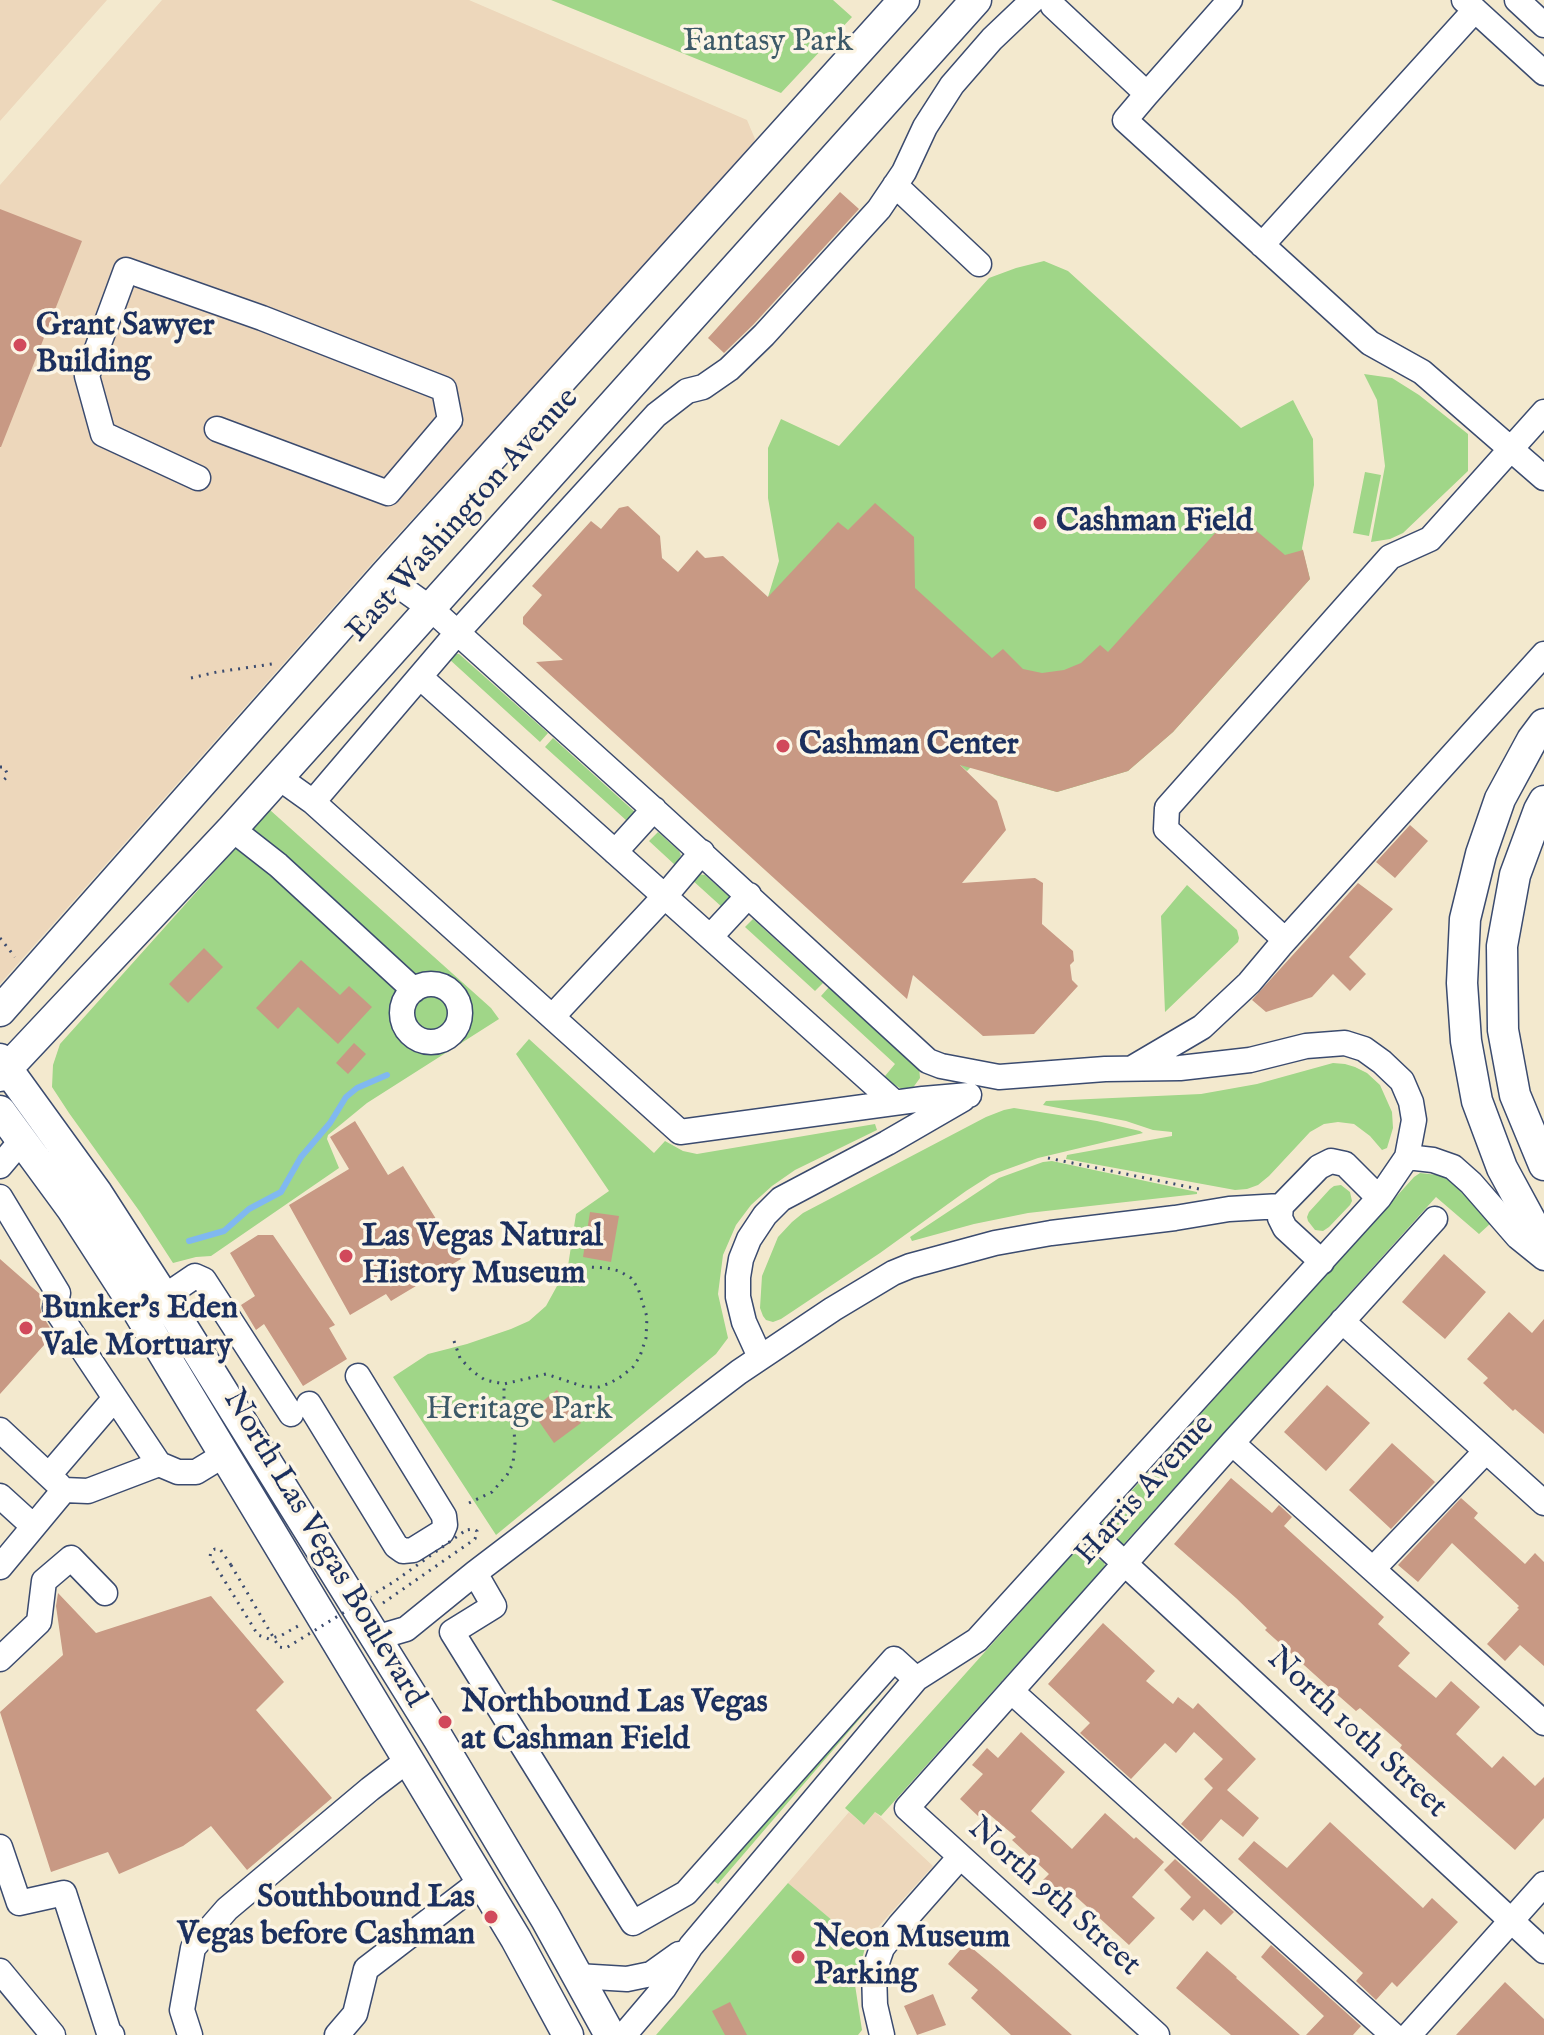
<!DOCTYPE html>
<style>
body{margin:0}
canvas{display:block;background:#f3e9ce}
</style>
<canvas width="1544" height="2035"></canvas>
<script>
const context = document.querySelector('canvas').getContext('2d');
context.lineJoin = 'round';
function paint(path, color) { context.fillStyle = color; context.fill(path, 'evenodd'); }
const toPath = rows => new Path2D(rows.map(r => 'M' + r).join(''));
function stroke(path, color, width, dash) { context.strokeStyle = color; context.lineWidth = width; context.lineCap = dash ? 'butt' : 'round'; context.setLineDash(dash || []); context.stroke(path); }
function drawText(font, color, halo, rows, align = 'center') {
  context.font = font + ' "IM FELL English",serif'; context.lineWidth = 7; context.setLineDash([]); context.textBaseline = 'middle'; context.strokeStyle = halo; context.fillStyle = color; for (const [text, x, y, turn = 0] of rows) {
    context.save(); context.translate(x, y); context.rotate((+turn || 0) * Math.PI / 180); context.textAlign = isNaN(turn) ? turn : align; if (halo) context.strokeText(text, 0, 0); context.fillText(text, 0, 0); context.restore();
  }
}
paint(toPath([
 [0,0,107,0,0,121],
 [162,0,469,0,747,120,755,139,749,153,383,551,0,984,0,185],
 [849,1812,864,1825,875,1812,933,1866,879,1926,865,1948,788,1883]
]), '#edd7bb');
paint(toPath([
 [551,0,833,0,852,17,781,93],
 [1044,261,1068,271,1241,428,1293,400,1313,439,1314,485,1302,548,1310,579,1173,732,1128,771,1057,792,995,775,974,764,967,771,768,597,779,561,768,498,768,448,781,419,839,446,989,278,1016,268],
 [1364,374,1392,378,1419,395,1468,434,1468,471,1403,533,1390,539,1371,542,1385,466,1377,400],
 [1365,472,1381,475,1369,536,1353,533],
 [456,654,459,654,548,733,540,742,449,659],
 [553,738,636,813,627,821,545,747],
 [270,810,491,1008,499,1019,367,1103,328,1135,327,1139,339,1168,211,1256,196,1257,173,1263,140,1212,69,1113,52,1087,53,1065,60,1044],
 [658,832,679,851,681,855,675,865,649,841],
 [696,874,705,875,732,899,723,908,691,879],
 [1187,885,1237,930,1239,938,1238,942,1165,1012,1161,916],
 [753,919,823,983,815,991,745,927],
 [829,987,919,1067,920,1078,912,1089,905,1091,888,1081,885,1076,895,1064,821,996],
 [529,1039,654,1153,665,1141,683,1151,697,1154,875,1124,877,1130,795,1170,772,1186,751,1205,736,1225,723,1255,718,1294,728,1338,716,1354,496,1535,393,1377,428,1354,467,1344,511,1329,529,1321,546,1306,568,1266,576,1214,609,1191,516,1054],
 [1333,1063,1345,1064,1355,1067,1367,1073,1380,1085,1392,1112,1393,1128,1387,1148,1382,1150,1370,1136,1354,1124,1338,1122,1324,1124,1310,1132,1269,1176,1258,1185,1247,1189,1235,1190,1066,1159,1067,1155,1172,1136,1172,1132,1153,1130,1126,1121,1043,1105,1046,1101,1201,1094,1257,1084],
 [1014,1108,1097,1121,1140,1131,1143,1133,1038,1158,991,1175,966,1191,880,1253,781,1319,773,1322,766,1320,763,1316,760,1308,762,1276,778,1237,792,1222,803,1213,986,1117,1004,1110],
 [1052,1161,1197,1192,1197,1194,1028,1213,974,1224,912,1241,910,1237,999,1178,1043,1162],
 [1420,1173,1446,1176,1491,1223,1479,1234,1436,1197,1121,1547,1099,1527,1414,1177],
 [1341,1185,1350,1192,1352,1201,1350,1205,1329,1227,1323,1231,1315,1230,1308,1221,1307,1217,1309,1212,1330,1189,1334,1186],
 [1078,1548,1104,1562,1105,1566,881,1816,875,1812,864,1825,845,1808],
 [874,1688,881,1694,718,1884,710,1878],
 [788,1883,865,1948,855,1985,862,2030,858,2035,656,2035]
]), '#a0d688');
stroke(toPath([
 [189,1241,224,1231,249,1209,281,1192,301,1157,330,1123,346,1097,357,1088,387,1075]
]), '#80b8f0', 6);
paint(toPath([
 [840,192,859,209,753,325,724,353,708,338],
 [0,209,82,241,1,447,0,447],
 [875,503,914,537,915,588,992,658,1003,649,1023,669,1042,673,1064,670,1081,663,1100,645,1108,652,1234,512,1285,555,1303,550,1310,579,1173,732,1128,771,1057,792,960,765,997,801,1006,830,962,883,1035,878,1043,883,1042,924,1073,951,1074,961,1070,965,1072,980,1078,986,1034,1034,983,1036,913,975,907,999,536,662,563,660,523,624,523,617,542,595,532,586,591,521,601,529,619,508,628,506,660,536,662,558,678,572,697,550,705,558,723,556,768,597,838,522,848,530],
 [1410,825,1428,841,1395,878,1376,862],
 [1358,883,1393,909,1349,957,1366,974,1350,991,1333,974,1312,997,1266,1012,1252,1000],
 [204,948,223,967,188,1003,169,984],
 [301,960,340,995,349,986,372,1007,338,1044,298,1007,278,1029,256,1008],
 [354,1043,366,1054,348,1074,336,1063],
 [355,1121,388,1175,403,1166,461,1259,391,1301,386,1294,350,1315,289,1205,349,1169,330,1137],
 [590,1212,619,1216,611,1262,583,1257],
 [258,1235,273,1235,335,1325,329,1328,347,1359,303,1386,264,1324,256,1330,241,1305,255,1296,230,1253],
 [1444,1254,1486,1292,1445,1339,1402,1302],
 [0,1259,41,1295,40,1306,42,1315,54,1334,0,1394],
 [1509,1312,1532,1333,1544,1319,1544,1434,1515,1409,1513,1411,1483,1383,1488,1378,1467,1359],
 [1327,1385,1370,1423,1326,1471,1284,1432],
 [557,1390,581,1423,554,1443,531,1410],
 [1392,1443,1435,1482,1391,1529,1349,1490],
 [1231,1478,1272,1513,1279,1505,1292,1517,1284,1526,1384,1617,1378,1624,1410,1653,1398,1666,1436,1698,1451,1681,1480,1707,1456,1734,1492,1768,1503,1756,1535,1786,1544,1777,1544,1818,1515,1850,1400,1748,1402,1745,1360,1708,1356,1711,1324,1683,1265,1630,1267,1628,1236,1598,1174,1544],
 [1461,1498,1478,1513,1474,1518,1525,1564,1535,1553,1544,1562,1544,1666,1520,1645,1505,1661,1487,1644,1519,1609,1517,1608,1519,1606,1452,1543,1418,1582,1398,1565],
 [58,1593,96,1633,211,1596,284,1682,256,1710,332,1798,247,1870,211,1826,183,1846,119,1874,108,1852,51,1872,0,1712,63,1655,56,1606],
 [1103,1623,1155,1671,1146,1681,1173,1704,1178,1697,1193,1709,1198,1703,1256,1759,1227,1790,1259,1818,1243,1837,1221,1819,1201,1842,1181,1824,1213,1788,1204,1779,1223,1759,1194,1732,1176,1753,1165,1743,1131,1779,1080,1733,1090,1723,1048,1684],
 [1021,1732,1065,1772,1031,1811,1072,1849,1105,1813,1134,1839,1136,1837,1164,1862,1132,1897,1155,1918,1129,1945,1072,1893,1064,1902,1042,1881,1049,1874,1012,1840,1016,1837,984,1810,978,1816,960,1799,983,1774,972,1765,987,1748,998,1758],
 [1330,1822,1423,1908,1432,1898,1458,1922,1397,1987,1392,1982,1376,2000,1356,1981,1363,1973,1238,1859,1254,1841,1287,1868],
 [1175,1859,1234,1912,1221,1925,1204,1909,1193,1921,1180,1909,1191,1897,1164,1870],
 [966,1943,997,1969,1072,2035,1011,2035,971,1998,978,1990,948,1964],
 [1271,1945,1361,2026,1353,2035,1306,2035,1324,2016,1261,1957],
 [1207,1951,1237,1977,1236,1978,1300,2035,1231,2035,1176,1988],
 [1505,1982,1544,2019,1544,2035,1456,2035],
 [933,1994,946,2025,917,2035,904,2006],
 [730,2002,747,2035,725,2035,712,2011]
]), '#c89984');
const minor = toPath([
 [1464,0,1544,73],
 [1517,0,1544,25],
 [1053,6,1147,94,1125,120,1370,343,1422,372,1544,478],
 [1147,94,1230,0],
 [895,185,979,264],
 [1262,245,1475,10],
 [198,478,103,434,87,376,126,270,262,318,444,389,450,420,388,493,217,429],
 [406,591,430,608,662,817,928,1061,941,1066,999,1077,1105,1069,1180,1068,1250,1060,1306,1046,1345,1043,1364,1049,1382,1062,1402,1081,1411,1102,1414,1120,1407,1157,1379,1198,977,1640,916,1679,691,1946,664,1988,624,2035],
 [420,677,894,1102],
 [278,777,313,802,457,633,656,415,687,391,703,387,729,369,764,335,879,209,904,172,925,127,952,85,992,39,1033,0],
 [313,802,680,1132,923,1099,969,1095],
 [232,829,278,865,414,990],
 [615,852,654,809],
 [710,937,749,895],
 [1285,940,1166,829,1167,808,1390,557,1430,539,1544,412],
 '402 1013a29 29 0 1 1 58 0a29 29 0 1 1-58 0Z',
 [552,1017,665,896,702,852],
 [1134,1067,1202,1027,1249,983,1280,946,1544,654],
 [1407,1157,1433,1160,1453,1167,1471,1183,1518,1237,1544,1258],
 [0,1166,22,1140],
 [0,1197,58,1293,55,1308,159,1464],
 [1281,1206,1319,1167,1331,1161,1345,1164,1379,1198],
 [164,1297,195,1276,204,1280,291,1414],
 [1342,1321,1544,1503],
 [760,1357,744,1322,738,1297,738,1277,741,1259,749,1239,765,1215,781,1199,887,1143,963,1099],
 [309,1404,396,1546,403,1551,413,1550,442,1532,445,1525,444,1516,358,1376],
 [0,1430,59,1485],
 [1232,1443,1544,1723],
 [49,1475,115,1398],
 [0,1496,33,1526],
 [1083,1525,1544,1951],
 [0,1567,64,1490,88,1491,159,1464,178,1472,196,1472,224,1455],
 [1373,1569,1486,1451],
 [475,1573,739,1372,833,1309,893,1273,910,1266,995,1243,1051,1233,1175,1218,1229,1209,1281,1206,1280,1218,1285,1228,1322,1262],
 [375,1638,406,1629,475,1573,494,1606,452,1632,633,1923,686,1893,894,1659,916,1679],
 [0,1659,39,1622,44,1581,71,1558,105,1593],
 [1011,1691,1393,2035],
 [0,1847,19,1903,64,1893,109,2033,112,2035],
 [0,1971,53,2035],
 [577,1976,627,1979,651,1974,679,1954],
 [190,2035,182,2010,193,1948,227,1909,370,1789,408,1760],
 [337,2035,355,2014,366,1969,481,1881],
 [882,2035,875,2005,874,1971,882,1948,900,1925,960,1857],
 [1157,2035,907,1808,1232,1443,1435,1219],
 [1409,2035,1544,1884]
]);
const major = toPath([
 [1544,724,1532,740,1500,799,1481,854,1465,919,1462,983,1466,1041,1477,1101,1502,1168,1534,1227,1544,1240],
 [1544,801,1539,810,1515,875,1502,946,1503,1030,1515,1095,1544,1165],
 [0,1011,386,574,904,0],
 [0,1059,97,1193,164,1297,438,1738,546,1919,610,2035],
 [0,1076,232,829,976,0],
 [0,1111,72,1209,136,1308,516,1939,568,2035]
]);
stroke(minor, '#3b4b6f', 27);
stroke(major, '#3b4b6f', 33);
stroke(toPath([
 [191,678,217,672,272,664],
 [0,767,4,767,7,773,6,778,0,783],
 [0,938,15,957],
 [1048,1158,1199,1189,1204,1192],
 [454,1341,460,1358,472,1371,485,1380,504,1384,546,1374,585,1387,599,1387,610,1383,622,1376,633,1367,640,1356,646,1338,647,1317,638,1288,631,1278,619,1271,607,1268,589,1267],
 [469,1503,492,1492,507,1475,513,1463,515,1444,514,1431,504,1402,504,1384],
 [231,1565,220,1549,215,1549,211,1551,210,1557,258,1635,269,1639,282,1635,298,1626],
 [383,1603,475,1539,477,1531,473,1529,466,1530]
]), '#3b4b6f', 3, [2, 6]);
stroke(minor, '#fff', 24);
stroke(major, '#fff', 30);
stroke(toPath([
 [231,1565,279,1647,286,1648,395,1581,466,1530]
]), '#3b4b6f', 3, [2, 6]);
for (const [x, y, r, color] of [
 [20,345,8,"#d1495b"],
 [1040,523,8,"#d1495b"],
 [783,746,8,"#d1495b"],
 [346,1256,8,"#d1495b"],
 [26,1328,8,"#d1495b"],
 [445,1722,8,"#d1495b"],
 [491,1917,8,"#d1495b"],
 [798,1957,8,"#d1495b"]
]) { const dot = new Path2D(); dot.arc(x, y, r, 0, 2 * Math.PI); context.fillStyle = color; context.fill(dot); stroke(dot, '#fcf5e5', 3); }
drawText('32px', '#3c5968', '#fcf5e5', [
 ["Fantasy Park",768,43],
 ["Heritage Park",519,1411]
]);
drawText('bold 32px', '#1b2f5e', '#fcf5e5', [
 ["Grant Sawyer",36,327],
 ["Building",36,364],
 ["Cashman Field",1056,523],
 ["Cashman Center",799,746],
 ["Las Vegas Natural",362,1238],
 ["History Museum",362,1275],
 ["Bunker's Eden",42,1310],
 ["Vale Mortuary",42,1347],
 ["Northbound Las Vegas",461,1704],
 ["at Cashman Field",461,1741],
 ["Southbound Las",475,1899,"right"],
 ["Vegas before Cashman",475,1936,"right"],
 ["Neon Museum",814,1939],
 ["Parking",814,1976]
], 'left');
drawText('32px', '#1b2f5e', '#fcf5e5', [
 ["East Washington Avenue",464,516,-48],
 ["Harris Avenue",1146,1491,-48],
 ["North Las Vegas Boulevard",323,1549,59],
 ["North 10th Street",1356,1734,43],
 ["North 9th Street",1053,1898,42]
]);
</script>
